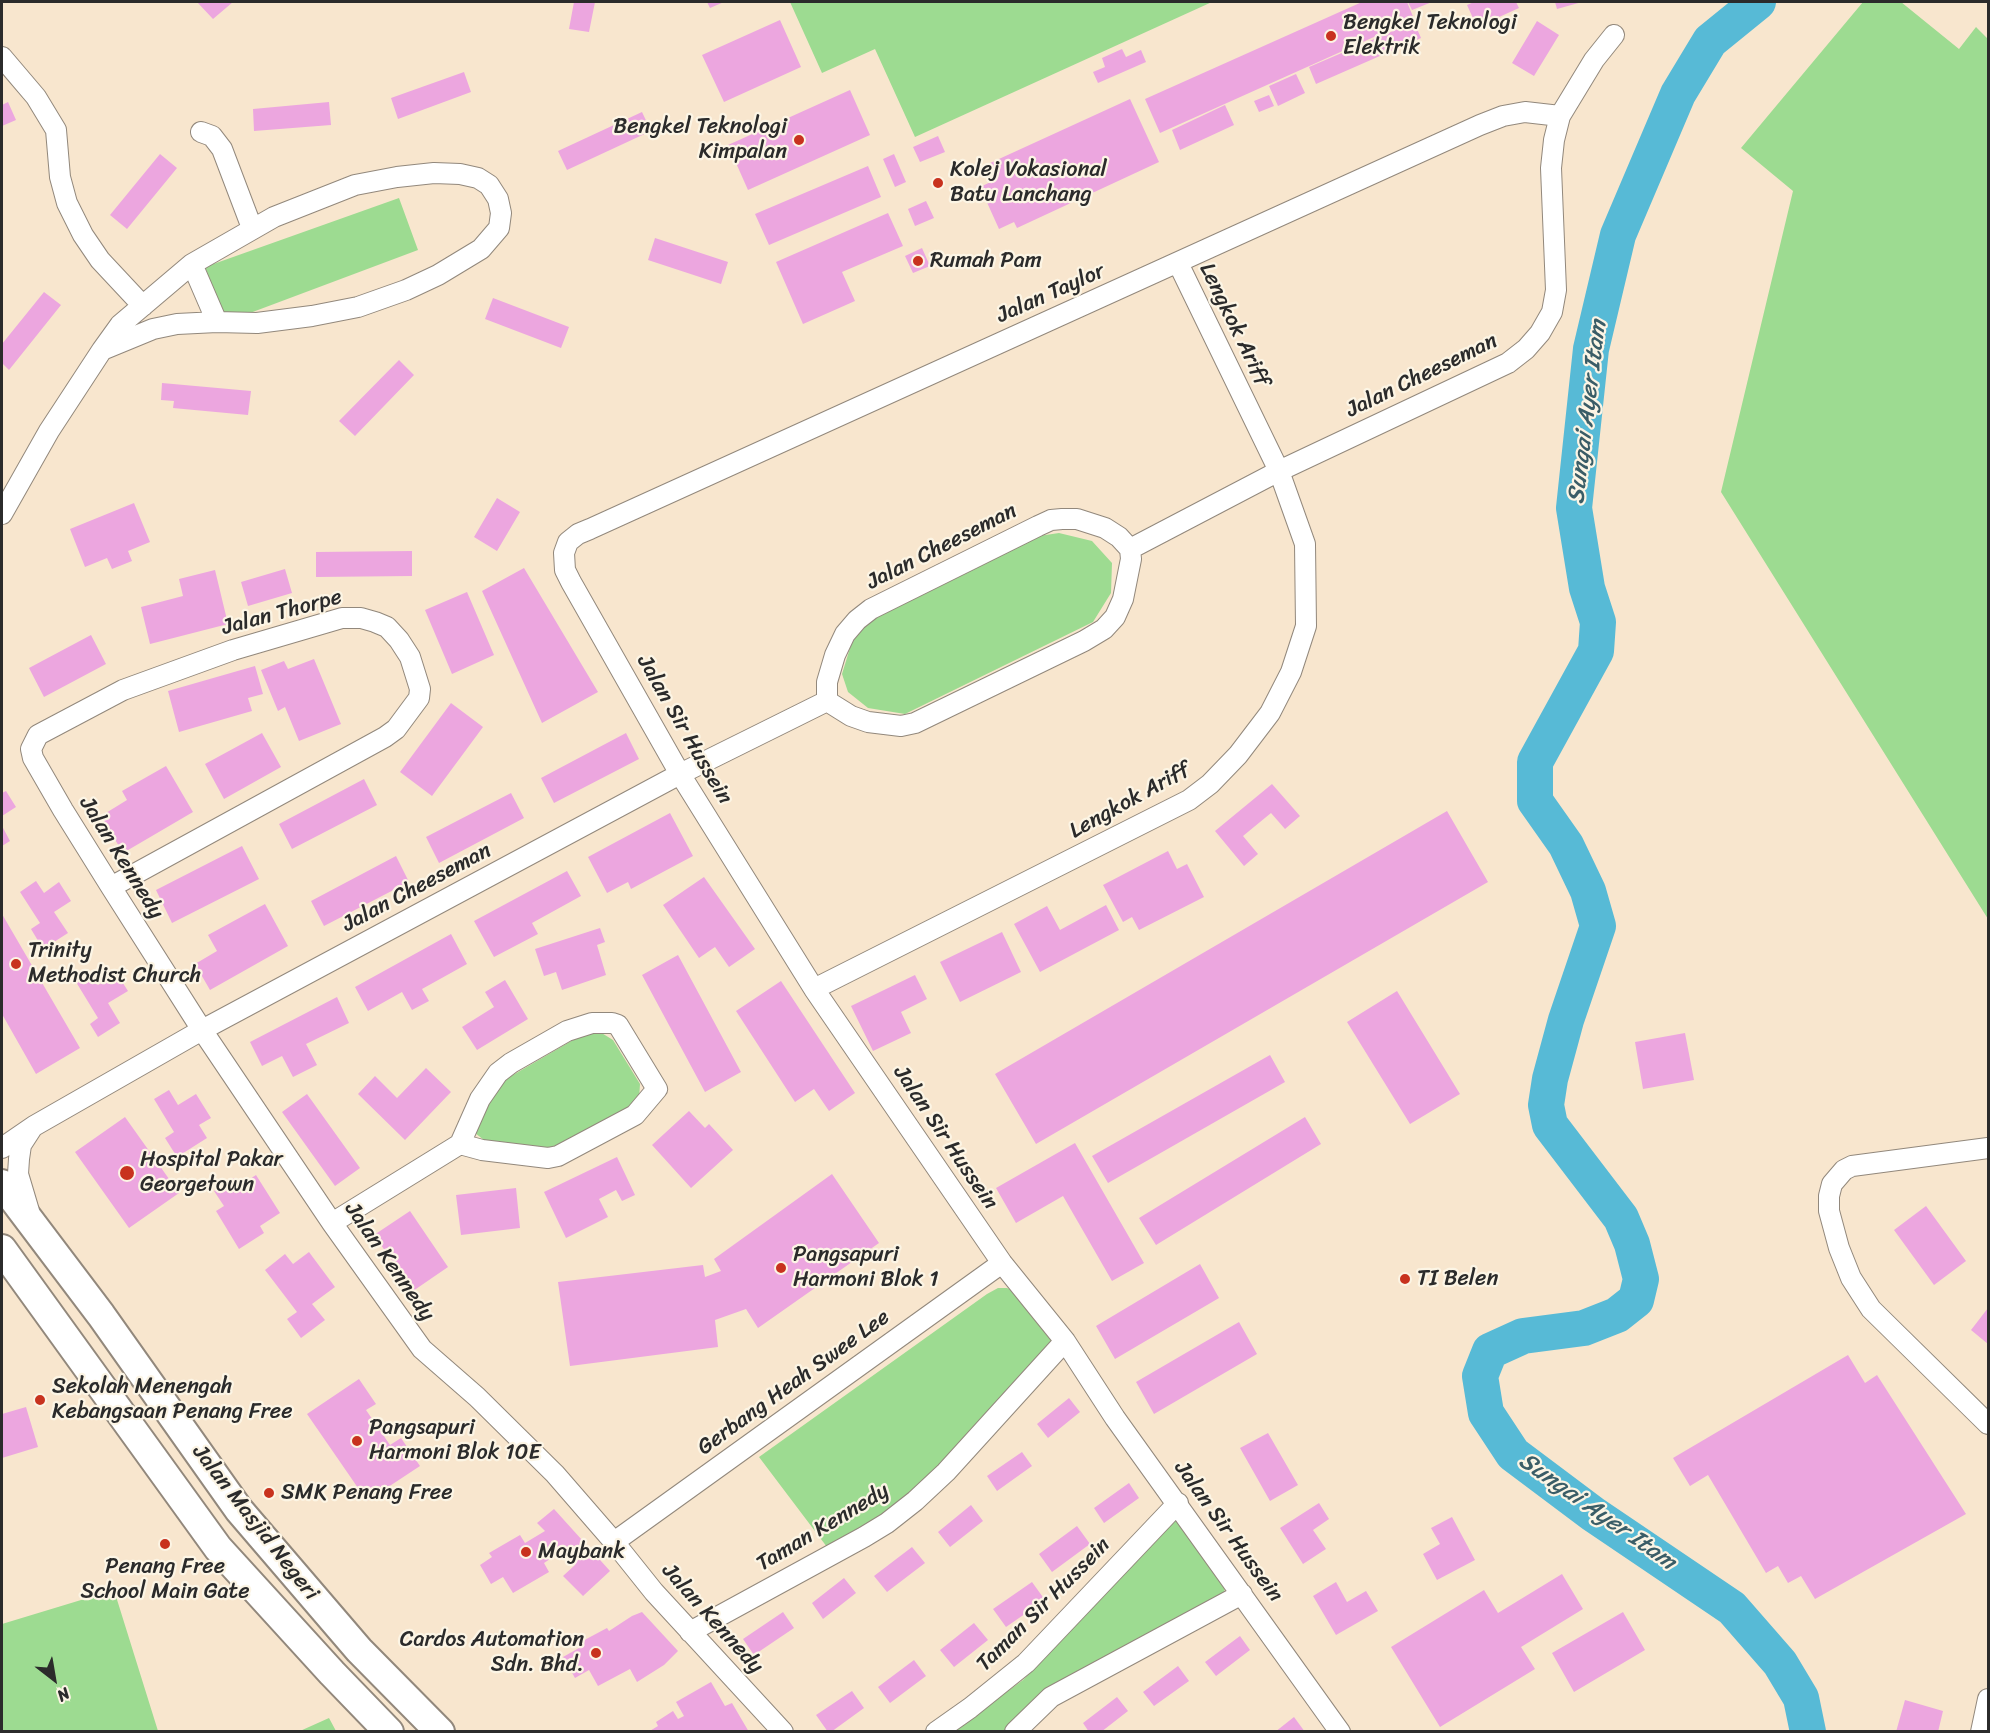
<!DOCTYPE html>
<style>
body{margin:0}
#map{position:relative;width:1990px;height:1733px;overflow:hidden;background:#f8e6ce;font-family:Sriracha,sans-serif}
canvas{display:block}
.frame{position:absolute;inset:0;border:3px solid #2b2b2b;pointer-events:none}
.north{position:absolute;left:24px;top:1649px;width:60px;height:60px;-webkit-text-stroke:4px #fcf5e5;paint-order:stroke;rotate:149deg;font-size:16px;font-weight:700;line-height:24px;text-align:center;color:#2b2b2b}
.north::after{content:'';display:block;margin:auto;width:21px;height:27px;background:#2b2b2b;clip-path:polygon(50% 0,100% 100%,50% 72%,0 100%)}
</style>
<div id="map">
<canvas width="1990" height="1733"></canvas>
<div class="frame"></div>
<div class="north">N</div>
</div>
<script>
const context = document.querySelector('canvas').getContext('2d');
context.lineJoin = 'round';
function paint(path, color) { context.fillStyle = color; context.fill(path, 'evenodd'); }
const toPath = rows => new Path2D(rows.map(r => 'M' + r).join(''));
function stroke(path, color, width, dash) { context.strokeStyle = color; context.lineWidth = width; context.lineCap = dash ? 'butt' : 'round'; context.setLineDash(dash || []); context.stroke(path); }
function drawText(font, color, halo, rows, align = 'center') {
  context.font = font + ' Sriracha,sans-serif'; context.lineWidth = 4.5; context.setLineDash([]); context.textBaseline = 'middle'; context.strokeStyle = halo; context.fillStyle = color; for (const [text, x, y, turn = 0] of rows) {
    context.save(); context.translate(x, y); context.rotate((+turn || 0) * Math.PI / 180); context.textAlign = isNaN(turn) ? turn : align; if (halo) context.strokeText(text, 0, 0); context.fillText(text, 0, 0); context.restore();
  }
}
paint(toPath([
 [790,2,1212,2,915,137,875,49,822,73],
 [1863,2,1901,2,1959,49,1976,27,1988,39,1988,919,1721,492,1793,191,1741,148],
 [399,198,418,250,242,316,222,312,205,267],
 [1059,533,1092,541,1112,563,1111,593,1093,622,905,714,868,708,848,692,842,674,854,635,870,620,1039,536],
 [600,1032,613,1040,640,1084,639,1099,626,1110,574,1138,549,1148,525,1148,484,1140,475,1133,484,1105,501,1082,585,1033],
 [998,1288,1007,1288,1011,1290,1052,1335,1052,1342,918,1488,881,1518,827,1547,759,1457,987,1294],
 [1175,1520,1180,1520,1225,1587,1224,1593,1045,1691,1034,1699,1005,1731,951,1732,1023,1680],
 [114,1590,158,1731,2,1731,2,1624],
 [329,1718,336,1731,300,1731]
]), '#9ddb91');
stroke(toPath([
 [1758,2,1710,41,1678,94,1618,235,1591,349,1574,508,1587,588,1598,622,1596,651,1535,762,1535,801,1566,845,1588,891,1598,926,1566,1020,1550,1079,1546,1105,1550,1125,1621,1218,1632,1244,1641,1279,1636,1300,1617,1315,1584,1328,1523,1336,1490,1351,1480,1376,1486,1413,1513,1454,1593,1514,1732,1608,1780,1663,1801,1698,1808,1732]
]), '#57bad6', 36);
paint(toPath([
 [197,2,233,2,213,19],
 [574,2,595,2,589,32,569,29],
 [707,2,724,2,710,8],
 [1362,2,1407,2,1414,19,1160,133,1145,99],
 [1408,2,1432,2,1412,10],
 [1474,2,1516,2,1519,8,1477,27,1467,5],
 [1555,2,1582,2,1557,9],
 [780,20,801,67,724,102,702,55],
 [1537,21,1559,35,1534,76,1512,63],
 [1414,22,1421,38,1316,84,1309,67],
 [1122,49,1126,57,1141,50,1146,62,1098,83,1093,72,1105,67,1102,58],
 [464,72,471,92,398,119,391,98],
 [1296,74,1305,93,1278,106,1269,86],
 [850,90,870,135,748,190,728,145],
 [1269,95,1274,106,1259,112,1254,101],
 [1130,99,1159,162,1017,228,1014,222,999,229,980,187,995,180,988,164],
 [8,102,16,120,2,126,2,105],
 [329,102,331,125,254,131,253,109],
 [1225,105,1234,125,1180,150,1172,130],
 [642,112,651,131,567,170,558,151],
 [938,136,945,152,920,162,913,147],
 [160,154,177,168,127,229,110,215],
 [894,154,906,182,895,187,883,159],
 [868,166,881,197,769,245,755,214],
 [926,201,934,218,915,226,908,209],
 [888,213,903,246,842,272,855,301,803,324,776,262],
 [655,238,728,262,721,284,648,260],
 [922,248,930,266,913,273,905,256],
 [44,292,61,305,9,370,2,363,2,344],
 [493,298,569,327,561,348,485,319],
 [399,360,414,375,355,436,339,421],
 [162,383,251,391,248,415,173,408,174,401,161,400],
 [497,498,520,512,497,551,474,537],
 [134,503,150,542,128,551,132,561,112,569,107,558,85,567,70,529],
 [412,551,412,576,316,577,316,552],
 [524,568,598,692,542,723,482,591],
 [285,569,292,593,248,606,241,582],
 [215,570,228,624,150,644,141,607,183,596,179,579],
 [467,592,494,655,452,674,425,610],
 [91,635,106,664,44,697,29,668],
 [314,659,341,724,299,741,285,707,278,711,261,670,284,661,288,669],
 [255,666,263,694,248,698,252,711,179,732,168,691],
 [451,703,483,727,432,796,400,772],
 [262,733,281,767,224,799,205,764],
 [626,733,639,759,554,803,541,778],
 [166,766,193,812,123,853,101,816,127,800,122,791],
 [364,779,377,805,292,849,279,824],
 [1272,784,1300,816,1285,829,1271,813,1243,836,1258,854,1244,866,1215,831],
 [6,791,16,807,2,816,2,793],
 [511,793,524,818,439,863,426,837],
 [1447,811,1488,882,1036,1144,995,1074],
 [670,813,693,856,631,889,628,882,607,893,588,857],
 [2,826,10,841,2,846],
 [242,846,259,879,172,923,156,890],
 [1168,851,1177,869,1187,864,1204,897,1139,930,1132,917,1123,922,1103,885],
 [396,856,409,882,324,926,311,901],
 [567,871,581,896,532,923,538,934,494,957,474,921],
 [704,877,755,949,729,967,715,947,699,958,663,905],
 [36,881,44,893,59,882,71,901,54,912,68,933,43,949,31,929,40,923,20,892],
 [265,904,288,946,210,990,195,964,217,951,208,935],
 [1106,905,1119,930,1040,972,1014,924,1047,906,1060,930],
 [2,914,80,1048,36,1074,2,1014],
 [600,928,605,942,597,945,606,975,562,990,556,972,544,976,535,949],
 [1002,932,1021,972,960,1002,940,962],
 [451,934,467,964,422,989,429,1001,412,1010,402,992,368,1011,355,987],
 [678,955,741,1072,705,1092,642,975],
 [91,973,98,985,117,974,128,991,108,1003,120,1023,98,1037,90,1024,98,1018,76,982],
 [915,975,927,999,901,1012,911,1033,873,1051,851,1006],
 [505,980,528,1019,477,1050,462,1027,494,1007,485,992],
 [781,981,855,1093,829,1111,814,1089,795,1102,736,1011],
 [1397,991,1460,1094,1410,1124,1347,1022],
 [337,997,349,1023,306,1044,317,1065,293,1077,282,1056,262,1066,250,1042],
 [1685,1033,1694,1080,1643,1089,1635,1042],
 [1270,1055,1285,1082,1108,1183,1092,1156],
 [426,1068,451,1092,405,1140,358,1094,375,1076,397,1098],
 [169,1090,178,1105,196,1094,211,1118,199,1125,207,1138,177,1157,165,1138,174,1132,154,1099],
 [307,1094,360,1168,335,1186,282,1112],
 [689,1111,705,1128,709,1124,733,1150,691,1188,652,1145],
 [125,1117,179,1193,129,1228,75,1152],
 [1305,1117,1321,1144,1156,1245,1139,1218],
 [1075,1143,1144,1263,1112,1281,1063,1196,1016,1223,996,1188],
 [617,1157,635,1195,622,1201,616,1190,599,1199,608,1217,566,1238,544,1192],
 [832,1174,879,1243,758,1328,746,1309,715,1320,718,1347,570,1366,558,1282,703,1265,705,1277,721,1271,714,1259],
 [256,1175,280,1213,260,1226,264,1233,239,1249,216,1211,224,1206,214,1191,234,1178,239,1186],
 [516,1188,520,1228,461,1235,456,1195],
 [1926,1206,1966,1261,1934,1285,1894,1230],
 [410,1211,448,1267,413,1291,374,1235],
 [309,1252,335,1287,312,1304,325,1320,301,1338,287,1319,297,1312,265,1270,285,1254,293,1264],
 [1200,1264,1219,1298,1115,1359,1096,1326],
 [1988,1308,1988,1344,1971,1330],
 [1239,1322,1257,1354,1154,1414,1136,1382],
 [1848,1355,1865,1383,1877,1375,1966,1514,1815,1599,1801,1576,1788,1583,1778,1566,1766,1573,1708,1475,1690,1486,1673,1458],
 [359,1379,376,1404,366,1410,390,1445,401,1438,420,1466,367,1501,307,1414],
 [1069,1398,1080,1412,1048,1438,1037,1424],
 [26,1407,38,1447,2,1458,2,1414],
 [1268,1433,1298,1485,1270,1501,1240,1448],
 [1022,1452,1032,1466,997,1491,987,1476],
 [1129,1483,1139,1498,1104,1523,1094,1508],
 [1319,1503,1329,1519,1313,1530,1326,1549,1303,1564,1280,1528],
 [971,1505,983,1521,950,1547,938,1532],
 [554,1509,610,1571,583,1596,563,1576,575,1565,562,1551,544,1563,549,1572,513,1593,503,1577,491,1584,480,1565,492,1557,489,1553,520,1535,525,1543,545,1531,537,1523],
 [1452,1517,1475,1560,1437,1580,1423,1554,1440,1544,1431,1528],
 [1077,1526,1090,1544,1052,1572,1039,1554],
 [912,1547,925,1563,887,1592,874,1576],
 [1562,1574,1583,1609,1521,1647,1535,1669,1440,1727,1391,1647,1484,1590,1498,1613],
 [844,1578,856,1593,823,1619,812,1603],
 [1032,1582,1045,1600,1006,1627,993,1609],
 [1336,1582,1347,1602,1366,1591,1378,1611,1336,1635,1313,1596],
 [642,1612,678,1651,664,1665,637,1682,630,1669,598,1686,589,1670,575,1678,563,1657,579,1648,577,1644,607,1628,609,1631,632,1616],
 [783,1612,794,1628,754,1655,743,1639],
 [1623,1612,1645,1650,1574,1692,1552,1653],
 [974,1623,988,1640,954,1667,940,1650],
 [1240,1636,1250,1650,1216,1676,1205,1662],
 [914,1660,926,1676,890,1703,878,1687],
 [1178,1666,1189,1681,1154,1706,1143,1692],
 [711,1682,725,1706,732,1703,749,1732,648,1732,658,1726,656,1722,673,1711,678,1719,684,1716,676,1702],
 [852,1691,864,1708,831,1732,828,1732,816,1715],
 [1117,1697,1128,1711,1101,1732,1089,1732,1083,1723],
 [1905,1700,1943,1711,1938,1732,1896,1732],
 [1294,1717,1305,1732,1275,1732]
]), '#eca6df');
const minor = toPath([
 [2,57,36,97,56,130,60,177,67,203,83,235,100,260,143,306],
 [201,132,212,136,222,149,252,228],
 [192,264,217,322],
 [2,514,49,431,102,350,120,325,192,264,274,217,355,185,397,177,434,173,460,174,478,178,489,185,498,199,501,213,499,228,481,249,438,275,406,290,358,307,312,316,257,323,217,322,177,324,153,329,102,350],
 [1062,519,1077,519,1105,528,1119,537,1130,549,1131,559,1123,599,1115,617,1104,629,1084,641,915,723,901,726,868,722,851,716,827,701,827,682,835,655,845,634,857,620,871,609,1038,526,1051,520,1062,519],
 [1130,549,1279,471,1508,363,1526,349,1540,333,1552,312,1556,290,1551,168,1554,140,1560,116,1594,60,1614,35],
 [111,887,385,737,396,729,419,698,420,689,410,657,399,640,387,627,375,622,361,618,342,618,233,650,123,690,38,735,31,749,33,758,63,810,111,887,202,1030,332,1223,422,1349,477,1397,555,1474,614,1542,654,1592,783,1732],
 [814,989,1189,800,1210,784,1238,755,1270,713,1291,672,1306,626,1305,544,1279,471,1178,263],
 [2,1148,34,1126,202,1030,680,774,827,701],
 [1988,1148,1852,1166,1844,1170,1832,1184,1829,1196,1829,1211,1839,1248,1851,1278,1871,1309,1988,1424],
 [29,1211,18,1174,19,1159,21,1145,32,1128],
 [332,1223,460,1144,480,1099,498,1073,511,1063,567,1031,592,1023,612,1023,618,1025,657,1089,635,1115,558,1156,548,1158,482,1150,460,1144],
 [614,1542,1002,1263],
 [690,1632,864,1537,887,1523,915,1501,946,1472,1065,1341],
 [936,1732,970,1708,1026,1663,1178,1503],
 [1015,1732,1051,1697,1242,1594],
 [1340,1732,1115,1418,1065,1341,1002,1263,814,989,680,774,571,582,565,570,564,553,568,542,578,534,590,529,1480,125,1503,116,1525,112,1560,116],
 [1981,1732,1988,1699]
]);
const highway = toPath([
 [2,1184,101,1315,239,1510,359,1650,440,1732],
 [2,1249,218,1548,332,1673,389,1732]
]);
stroke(minor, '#92887c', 22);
stroke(highway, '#92887c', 32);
stroke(minor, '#fff', 20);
stroke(highway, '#fff', 28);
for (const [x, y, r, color] of [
 [1331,36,6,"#c8321e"],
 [799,140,6,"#c8321e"],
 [938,183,6,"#c8321e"],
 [918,261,6,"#c8321e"],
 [16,964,6,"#c8321e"],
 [127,1173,8,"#c8321e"],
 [781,1268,6,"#c8321e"],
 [1405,1279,6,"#c8321e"],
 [40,1400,6,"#c8321e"],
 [357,1441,6,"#c8321e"],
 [269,1493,6,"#c8321e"],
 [165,1544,6,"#c8321e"],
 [526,1552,6,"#c8321e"],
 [596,1653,6,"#c8321e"]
]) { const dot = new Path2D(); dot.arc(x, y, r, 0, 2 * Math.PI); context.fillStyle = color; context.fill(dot); stroke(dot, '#fcf5e5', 2); }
drawText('22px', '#2b2b2b', '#fcf5e5', [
 ["Bengkel Teknologi",1343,23],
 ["Elektrik",1343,48],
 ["Bengkel Teknologi",787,127,"right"],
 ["Kimpalan",787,152,"right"],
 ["Kolej Vokasional",950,170],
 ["Batu Lanchang",950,195],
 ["Rumah Pam",930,261],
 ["Trinity",28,951],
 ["Methodist Church",28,976],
 ["Hospital Pakar",140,1160],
 ["Georgetown",140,1185],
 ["Pangsapuri",793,1255],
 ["Harmoni Blok 1",793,1280],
 ["TI Belen",1417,1279],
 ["Sekolah Menengah",52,1387],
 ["Kebangsaan Penang Free",52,1412],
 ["Pangsapuri",369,1428],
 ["Harmoni Blok 10E",369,1453],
 ["SMK Penang Free",281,1493],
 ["Maybank",538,1552],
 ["Penang Free",165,1567,"center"],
 ["School Main Gate",165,1592,"center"],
 ["Cardos Automation",584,1640,"right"],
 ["Sdn. Bhd.",584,1665,"right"]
], 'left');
drawText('22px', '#2b2b2b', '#fcf5e5', [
 ["Jalan Taylor",1051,294,-24],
 ["Lengkok Ariff",1234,325,64],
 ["Jalan Cheeseman",1422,376,-26],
 ["Jalan Cheeseman",942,547,-27],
 ["Jalan Thorpe",282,613,-15],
 ["Jalan Sir Hussein",684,730,60],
 ["Lengkok Ariff",1130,801,-29],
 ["Jalan Kennedy",121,858,58],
 ["Jalan Cheeseman",417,888,-28],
 ["Jalan Sir Hussein",945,1138,56],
 ["Jalan Kennedy",389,1262,55],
 ["Gerbang Heah Swee Lee",794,1383,-36],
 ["Jalan Masjid Negeri",255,1523,52],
 ["Taman Kennedy",823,1528,-31],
 ["Jalan Sir Hussein",1228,1532,54],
 ["Taman Sir Hussein",1044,1605,-45],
 ["Jalan Kennedy",712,1619,48]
]);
drawText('italic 24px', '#3a5d67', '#fcf5e5', [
 ["Sungai Ayer Itam",1588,412,-83],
 ["Sungai Ayer Itam",1597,1512,35]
]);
</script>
